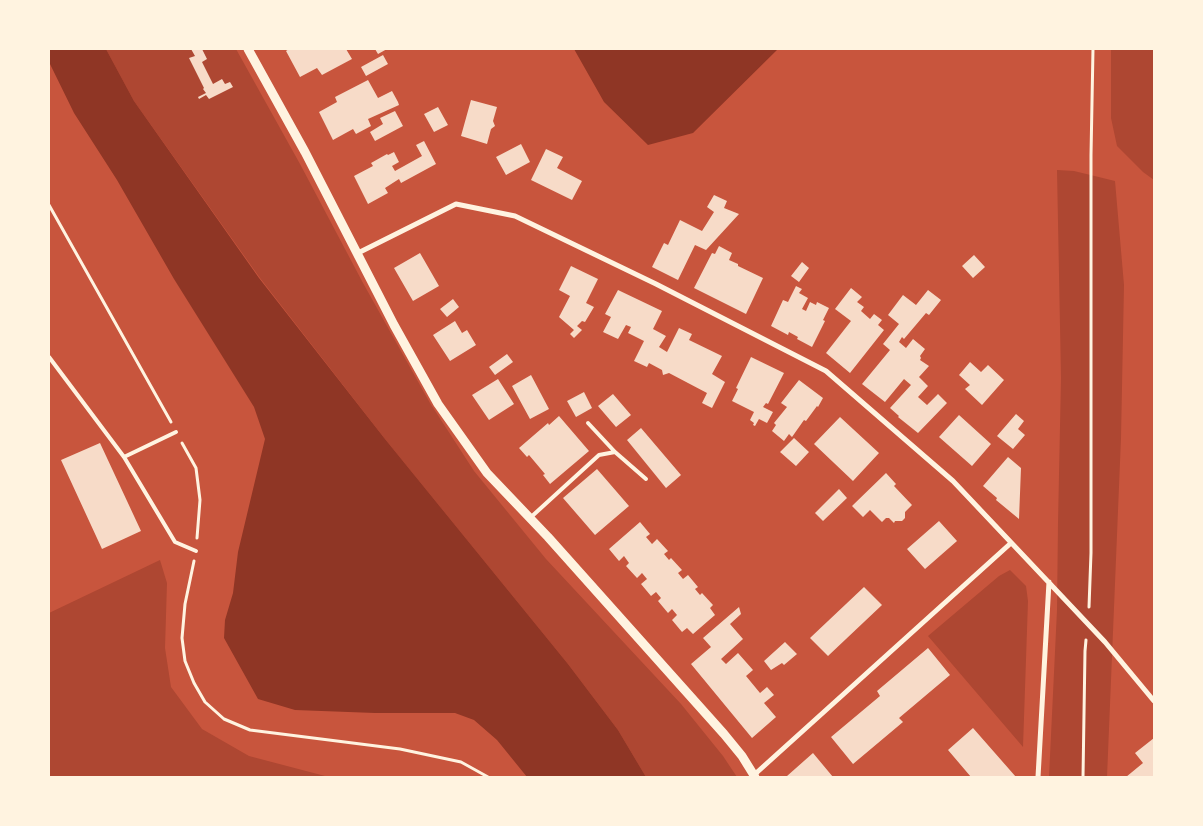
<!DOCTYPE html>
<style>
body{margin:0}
#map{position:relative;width:1203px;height:826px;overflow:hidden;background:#c8553d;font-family:"Open Sans",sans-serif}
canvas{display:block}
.frame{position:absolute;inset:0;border:50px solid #fff3e0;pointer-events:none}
</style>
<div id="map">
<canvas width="1203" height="826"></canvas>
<div class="frame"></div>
</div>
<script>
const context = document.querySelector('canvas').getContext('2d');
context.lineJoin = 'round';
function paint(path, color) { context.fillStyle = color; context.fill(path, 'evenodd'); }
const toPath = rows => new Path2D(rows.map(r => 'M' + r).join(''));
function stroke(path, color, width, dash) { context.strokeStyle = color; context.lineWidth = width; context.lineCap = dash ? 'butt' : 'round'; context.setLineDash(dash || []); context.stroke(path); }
paint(toPath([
 [106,49,236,49,300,164,363,283,430,403,474,471,546,559,681,704,723,756,737,777,646,777,618,730,568,664,385,439,260,278,134,101],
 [1111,49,1154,49,1154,180,1143,172,1117,146,1111,118],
 [1057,170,1074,171,1115,181,1124,285,1121,438,1107,777,1049,777,1057,610,1058,523,1061,378],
 [160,560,167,583,165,648,171,687,202,729,249,756,325,776,366,777,49,777,49,613],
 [1010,570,1026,586,1028,601,1023,747,928,636,999,576]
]), '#ae4732');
paint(toPath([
 [49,49,106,49,134,101,259,278,385,439,568,664,618,730,646,777,527,777,497,740,474,720,455,713,375,713,295,710,258,699,224,638,225,620,233,593,238,552,265,439,254,407,174,279,117,180,74,113,49,62],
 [574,49,778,49,693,133,648,145,604,102]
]), '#8f3625');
paint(toPath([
 [191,49,202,49,207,59,202,62,213,84,222,79,225,84,230,82,233,87,209,99,206,95,199,99,198,97,206,93,203,89,204,88,189,58,195,56],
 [289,49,346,49,352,59,322,75,317,68,300,77,286,51],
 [375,49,387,49,378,54],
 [383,55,388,64,366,76,361,67],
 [368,80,378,98,392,91,398,102,399,105,368,119,371,126,356,134,353,129,333,140,319,112,337,102,335,97],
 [471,100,497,107,493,121,495,126,491,129,487,144,461,136],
 [438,107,448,125,434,132,424,114],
 [395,111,403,126,375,141,370,132,383,124,380,118],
 [424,141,436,164,401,183,399,179,385,188,388,193,368,204,354,176,373,166,371,163,387,154,388,155,394,152,399,162,392,166,395,171,422,156,416,145],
 [521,144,530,162,506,175,496,157],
 [546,149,563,157,557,168,582,181,572,200,531,180],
 [714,195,727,201,724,208,739,214,706,250,695,245,678,280,652,267,664,243,668,245,680,220,702,231,714,212,707,207],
 [719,246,732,253,729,260,738,264,738,266,763,278,746,314,694,288,712,253,715,254],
 [420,253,439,286,413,301,394,268],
 [974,255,985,267,973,278,962,266],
 [802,262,809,268,799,282,791,276],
 [571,266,598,279,586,303,594,307,585,322,582,321,577,326,582,330,574,338,570,334,574,330,559,317,570,296,559,290],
 [796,286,802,289,799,293,808,298,802,309,806,311,810,302,816,305,817,302,829,308,823,320,825,321,812,347,797,339,798,337,789,332,788,335,771,326,783,300,788,302],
 [851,288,862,297,857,302,864,307,861,311,870,319,874,314,882,320,878,325,884,330,850,373,826,353,851,321,835,309],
 [618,290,662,311,653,329,666,336,659,347,667,352,679,328,692,334,689,340,722,356,712,374,725,382,712,408,702,403,707,393,669,373,663,375,662,370,649,363,647,367,634,361,644,341,628,333,631,327,626,325,618,339,603,332,611,317,605,314],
 [928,290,941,300,929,315,926,313,904,339,902,337,899,342,906,348,913,339,925,349,920,356,921,358,920,360,929,366,919,377,928,386,918,397,927,405,938,394,947,403,918,433,898,417,899,416,890,408,911,385,904,379,885,402,862,384,890,350,883,344,899,324,888,315,903,295,916,305],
 [453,299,459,307,447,317,440,309],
 [455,321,462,333,467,330,476,345,450,361,433,335],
 [507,354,513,362,495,375,489,367],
 [751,357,784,373,768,404,766,403,763,407,773,412,767,423,759,419,755,426,753,425,754,423,750,420,754,412,732,401,738,389,736,388],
 [970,362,981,372,988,365,1004,380,982,405,965,389,970,385,959,375],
 [531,375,549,409,530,419,512,386],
 [498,379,514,404,489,420,472,395],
 [799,380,823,398,818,407,817,406,806,421,804,420,792,437,789,434,784,441,772,431,776,425,774,423,787,407,781,403],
 [584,392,592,408,576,417,567,401],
 [613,394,631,415,616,427,598,406],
 [1016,414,1024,421,1018,429,1025,435,1013,449,997,436],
 [959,415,991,444,972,466,939,437],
 [559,416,589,451,550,484,543,475,545,474,529,455,527,457,519,448,548,423,549,425],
 [840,417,879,453,853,481,814,444],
 [641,428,681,475,666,488,627,440],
 [794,438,809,452,796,466,780,452],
 [100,443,141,531,102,549,61,460],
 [1008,457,1021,468,1019,519,996,500,997,498,983,486],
 [597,469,629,506,595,535,563,498],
 [886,473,896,484,894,486,912,505,905,512,905,518,902,521,895,521,894,523,889,518,886,518,882,522,870,510,863,517,852,506],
 [839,489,847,498,823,521,815,513],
 [939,521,957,541,925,569,907,549],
 [640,522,650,534,646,537,652,544,657,539,668,551,664,554,669,560,671,558,682,570,678,573,683,579,688,575,698,587,695,589,700,595,702,593,713,605,710,608,715,615,693,634,687,628,682,632,672,620,677,615,672,609,668,613,658,601,661,598,656,592,651,596,641,584,647,579,642,573,637,578,626,566,629,563,624,556,619,561,609,549],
 [864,587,882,605,828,656,810,638],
 [739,607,741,614,730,624,743,639,721,659,726,664,738,653,753,670,746,676,760,693,767,687,774,695,764,703,776,717,752,738,691,664,711,647,703,638],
 [785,642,797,654,784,665,782,663,771,670,764,661],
 [928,648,950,675,899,718,903,722,853,764,831,737,880,696,877,691],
 [973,728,1016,777,971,777,948,750],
 [1154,738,1154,777,1126,777,1143,763,1135,753],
 [813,753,833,777,788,777,787,776]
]), '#f7dbc8');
stroke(toPath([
 [49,205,171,422],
 [182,443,196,468,200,500,197,538],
 [194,561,185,604,182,638,185,661,194,683,205,702,224,719,250,730,400,749,461,762,488,777],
 [1089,607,1091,553,1091,155,1093,49],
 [1083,777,1085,651,1086,640]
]), '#fff3e0', 3);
stroke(toPath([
 [49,357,124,457,176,432],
 [588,423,615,452],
 [124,457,175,542,196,551],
 [530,518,599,455,615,452,646,479]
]), '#fff3e0', 4);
stroke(toPath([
 [358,253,456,204,515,216,656,284,826,371,953,481,1105,642,1154,701],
 [754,775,1011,543],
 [1038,777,1049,582]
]), '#fff3e0', 5);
stroke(toPath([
 [248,49,305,152,394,325,438,404,487,473,548,537,724,734,742,756,755,777]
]), '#fff3e0', 9);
</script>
